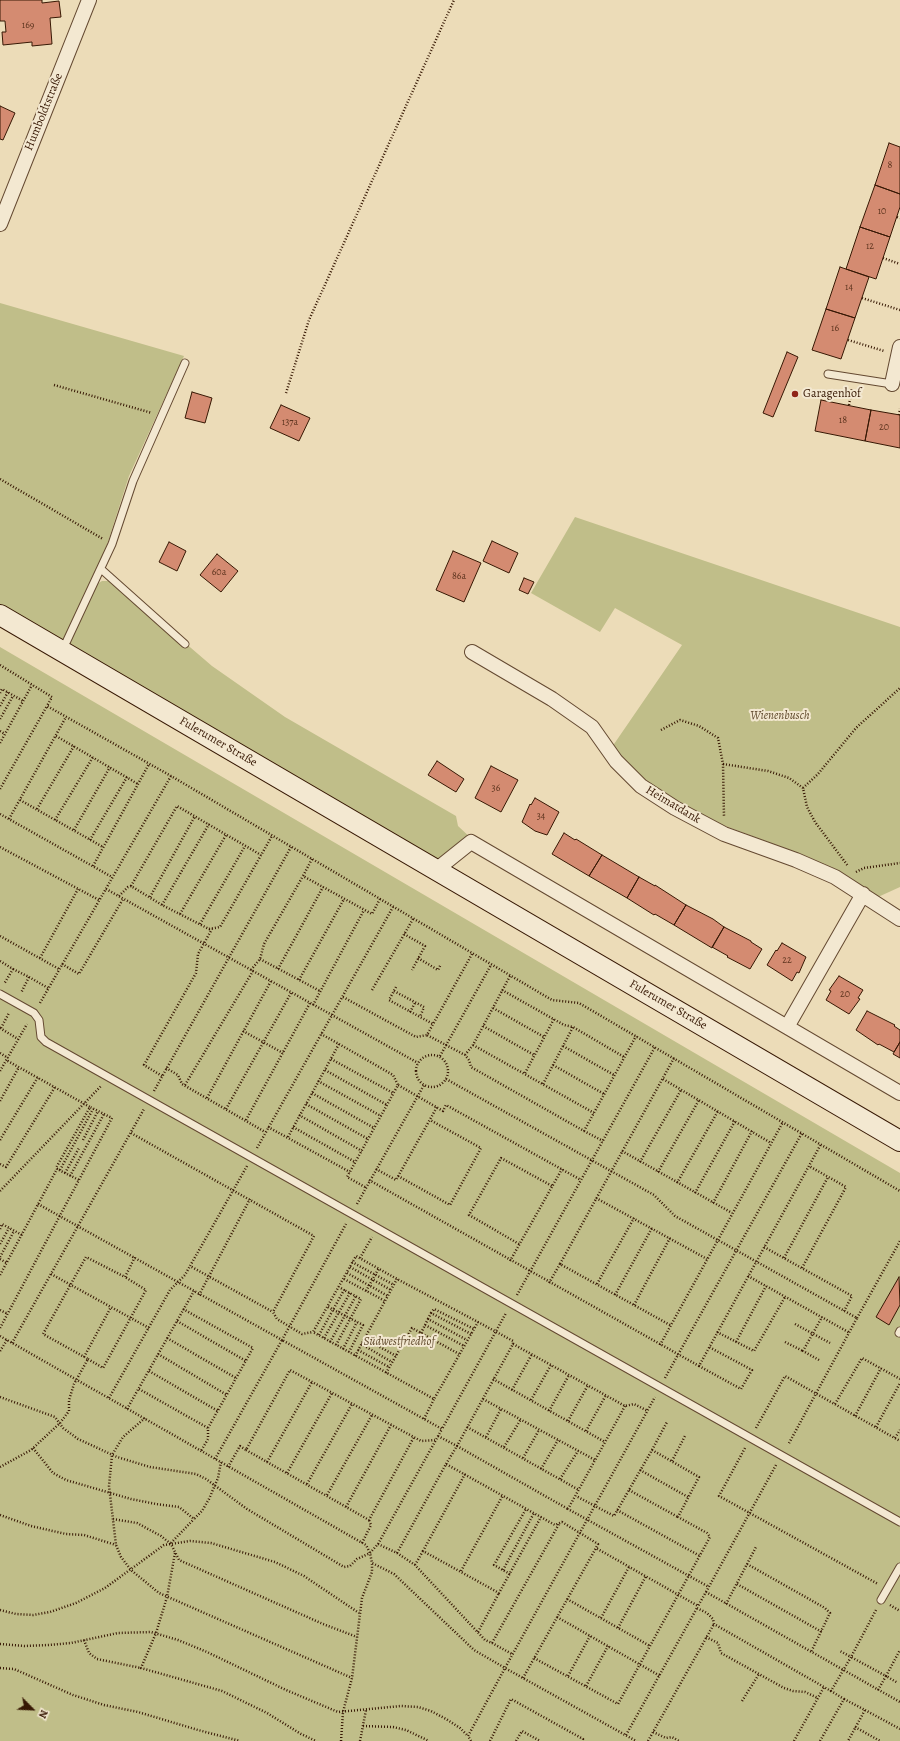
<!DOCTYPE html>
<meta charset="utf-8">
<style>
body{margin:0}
#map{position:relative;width:900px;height:1741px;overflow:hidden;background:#ecdcb8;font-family:Alegreya,serif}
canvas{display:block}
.north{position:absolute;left:12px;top:1689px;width:40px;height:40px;-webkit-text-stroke:3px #f3e8d1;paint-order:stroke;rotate:114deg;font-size:11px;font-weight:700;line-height:16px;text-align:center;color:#371804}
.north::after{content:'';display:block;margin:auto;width:14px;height:18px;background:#371804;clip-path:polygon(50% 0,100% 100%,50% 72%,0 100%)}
</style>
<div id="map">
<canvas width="900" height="1741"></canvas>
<div class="north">N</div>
</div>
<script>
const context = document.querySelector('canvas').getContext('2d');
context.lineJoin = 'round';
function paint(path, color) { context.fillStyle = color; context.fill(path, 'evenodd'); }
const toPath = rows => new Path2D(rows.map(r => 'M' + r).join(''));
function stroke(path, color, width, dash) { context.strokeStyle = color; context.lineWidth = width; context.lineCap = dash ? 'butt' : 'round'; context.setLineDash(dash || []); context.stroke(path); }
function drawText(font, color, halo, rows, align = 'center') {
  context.font = font + ' Alegreya,serif'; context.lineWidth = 4; context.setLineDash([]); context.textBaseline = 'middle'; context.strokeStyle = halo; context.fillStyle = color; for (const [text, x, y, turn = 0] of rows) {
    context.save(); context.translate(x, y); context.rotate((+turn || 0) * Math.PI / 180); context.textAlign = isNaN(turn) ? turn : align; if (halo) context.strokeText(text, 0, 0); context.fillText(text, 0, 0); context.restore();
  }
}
paint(toPath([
 [0,303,184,356,129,476,106,548,87,590,102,581,113,581,212,666,285,717,456,816,458,826,472,839,439,864,0,604],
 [575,517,900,627,900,887,878,897,852,880,806,856,701,817,643,781,612,747,682,645,615,608,600,632,531,593],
 [0,647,900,1173,900,1741,0,1741]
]), '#c0be89');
const building = toPath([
 [0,0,42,0,42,3,59,1,61,17,50,18,52,44,32,46,32,42,3,45,2,32,6,32,5,21,0,21,0,0],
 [0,106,15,113,3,140,0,139,0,106],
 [889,143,900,147,900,194,875,185,889,143],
 [875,185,900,194,900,207,890,237,860,227,875,185],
 [860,227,890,237,876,279,846,269,860,227],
 [840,267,869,277,855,318,826,309,840,267],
 [826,309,855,318,841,359,812,350,826,309],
 [787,352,798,357,773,417,763,413,787,352],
 [192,392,212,398,205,423,185,418,192,392],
 [821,400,871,410,865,441,815,431,821,400],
 [281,405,310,418,299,441,270,428,281,405],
 [871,410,900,415,900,448,865,441,871,410],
 [492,541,518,553,509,573,483,561,492,541],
 [169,542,186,551,177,571,159,562,169,542],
 [453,551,481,563,464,602,436,590,453,551],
 [217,554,238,571,221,592,200,575,217,554],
 [524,578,534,582,528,594,519,590,524,578],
 [437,761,464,779,456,792,428,775,437,761],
 [491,766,518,780,501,812,475,798,491,766],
 [535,798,559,812,547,835,535,831,522,822,530,804,531,805,535,798],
 [564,833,575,840,576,839,602,855,589,876,552,854,564,833],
 [602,855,639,877,627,898,589,876,602,855],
 [639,877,655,886,655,885,686,905,674,925,655,914,654,915,627,898,639,877],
 [686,905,713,919,724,927,712,948,674,925,686,905],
 [724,927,751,941,751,942,762,949,750,969,727,957,728,956,712,947,724,927],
 [782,943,806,957,799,973,797,972,792,981,767,965,776,950,777,951,782,943],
 [839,976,863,990,858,998,860,999,849,1014,826,1000,831,991,829,990,839,976],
 [867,1011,895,1025,894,1026,900,1030,900,1042,894,1052,879,1044,878,1045,856,1030,867,1011],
 [900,1042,900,1058,893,1054,900,1042],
 [899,1277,900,1305,889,1325,876,1317,899,1277]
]);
paint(building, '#d48b71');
stroke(building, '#371804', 1);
const lane = toPath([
 [828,374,892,384],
 [101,569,185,644],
 [63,649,112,544,133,481,185,363],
 [0,994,34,1013,39,1020,41,1037,46,1042,900,1522],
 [899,1333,900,1331],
 [881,1600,900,1567]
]);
const street = toPath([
 [0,224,89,0],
 [892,384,900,347],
 [472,652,552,699,592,727,616,761,641,786,675,808,724,834,796,860,835,877,900,919],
 [436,870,471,842,900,1093],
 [787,1027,863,894]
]);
const secondary = toPath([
 [0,615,900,1141]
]);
stroke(lane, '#644931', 9);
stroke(street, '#644931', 16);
stroke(secondary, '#371804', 22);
stroke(toPath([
 [897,217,900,218],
 [883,258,900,264],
 [862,298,900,310],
 [848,340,884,351],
 [54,385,152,413],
 [286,393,309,320,454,0],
 [849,405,852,388],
 [899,415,900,409],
 [0,479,103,539],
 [0,665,52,697,47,706,171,776,552,1000,579,1003,900,1191],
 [0,693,2,689,23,701],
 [0,706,8,692],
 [0,719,13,696],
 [661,730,680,720,699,726,718,738,723,764,724,817],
 [0,731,5,734],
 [56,736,138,784],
 [0,743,32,685],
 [723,764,768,771,789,778,803,788,807,807,815,822,848,866],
 [803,788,818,774,856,728,900,688],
 [0,789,47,706],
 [20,800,103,847],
 [37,809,74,746],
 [0,814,112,877],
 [9,819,66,717],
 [55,820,93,757],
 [74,830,110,767],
 [90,840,127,777],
 [0,847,99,900],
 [312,859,303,876,372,914,380,899],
 [93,866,149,764],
 [856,872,864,868,900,863],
 [131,886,177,806,261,855],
 [106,889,418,1063],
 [119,896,128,887,131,886,162,905,209,929,220,927,272,836],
 [150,897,195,816],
 [162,905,209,824],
 [180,914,226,835],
 [200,924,245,846],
 [404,934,425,946,412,970],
 [0,936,59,969],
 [472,954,427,1035,465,1055,469,1060,471,1067,584,1131,636,1036],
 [40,958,78,889],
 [418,958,438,970,441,964],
 [260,959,320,991],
 [0,961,13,969,4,984],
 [62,964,79,974,123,899],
 [13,969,29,977,21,993],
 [278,969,323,887],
 [251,970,260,959,264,944,303,876],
 [29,977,48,988],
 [299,980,344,899],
 [396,987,389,1000,433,1024],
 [372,990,413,919],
 [502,990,564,1025,573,1027,624,1057],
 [394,991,424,1007,420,1017],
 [343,997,416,1037,427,1035],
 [40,1003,171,776],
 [313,1005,364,910],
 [493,1008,544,1037],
 [410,1012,415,1003],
 [483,1026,534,1055],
 [0,1028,18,1039],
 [1,1028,9,1013],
 [243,1031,283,1053],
 [339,1044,393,1075,398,1085],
 [473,1045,594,1113],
 [563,1046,614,1075],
 [0,1053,8,1058],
 '416 1071a16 16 0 1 1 32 0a16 16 0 1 1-32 0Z',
 [465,1055,473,1045,510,976],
 [440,1056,491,965],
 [331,1059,393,1093],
 [553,1065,604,1094],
 [166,1068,178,1075,182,1084,265,1132],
 [325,1070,387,1105],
 [0,1071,27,1024],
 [525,1073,554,1019],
 [162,1076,144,1065,196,973,198,954,212,929],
 [446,1079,654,1195,675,1216,857,1318,788,1445],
 [663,1079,771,1143],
 [318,1081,381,1116],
 [543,1084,573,1027],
 [185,1085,253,971],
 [154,1091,291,847],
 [312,1093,374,1128],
 [207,1098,271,981],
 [0,1101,19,1067],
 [306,1104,368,1139],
 [226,1109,291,993],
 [299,1115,362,1151],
 [246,1120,310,1003],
 [268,1127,350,1172],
 [293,1127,355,1162],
 [584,1131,603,1141],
 [131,1133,314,1236,273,1312,277,1319,302,1334,313,1332],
 [288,1137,339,1044,321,1034],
 [0,1140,38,1077],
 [83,1140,98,1111],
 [257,1148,393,907],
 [622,1151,732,1213],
 [640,1162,681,1090],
 [0,1164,6,1167,55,1087],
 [247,1166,190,1266,273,1312],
 [376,1169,396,1180,437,1107],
 [59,1170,79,1180],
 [60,1170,93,1109],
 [658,1172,699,1100],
 [65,1173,79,1148],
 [70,1176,104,1114],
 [398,1176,450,1205,481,1148,430,1120],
 [369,1180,699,1366,821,1144],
 [677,1183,718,1111],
 [365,1187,347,1177,398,1085,443,1111,446,1105,581,1180],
 [0,1191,101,1086],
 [695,1193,735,1121],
 [596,1198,707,1259],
 [713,1203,752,1131],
 [38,1204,282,1340,346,1224],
 [357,1204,424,1085],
 [0,1229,2,1224,22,1235],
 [0,1244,9,1228],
 [519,1244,469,1215,501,1158,552,1186],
 [764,1247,852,1296,844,1311],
 [0,1257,14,1231],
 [360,1258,372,1237],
 [784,1258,828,1177],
 [0,1259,7,1263],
 [510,1261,562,1169],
 [352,1262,394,1285],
 [350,1267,391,1290],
 [802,1268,846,1187,809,1166],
 [347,1273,388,1296],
 [51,1274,149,1328],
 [0,1275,57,1169,56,1168,90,1107,6,1060],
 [748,1276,850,1333],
 [344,1279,385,1301],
 [549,1283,560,1264],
 [597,1284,634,1218],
 [366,1291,379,1268],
 [199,1295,250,1199],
 [517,1295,655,1047],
 [615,1295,652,1228],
 [634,1305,670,1238],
 [328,1307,363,1325,349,1352],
 [183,1309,253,1348,208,1428,208,1439,201,1451],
 [0,1310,8,1314],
 [431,1313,434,1309,474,1329],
 [857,1318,900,1241],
 [428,1319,431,1313,471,1334],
 [177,1321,246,1361],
 [795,1324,830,1343],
 [425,1325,428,1319,467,1340],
 [670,1325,560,1264,674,1058],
 [0,1328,112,1118,90,1107],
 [717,1332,754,1351,785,1297],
 [421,1333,425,1325,464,1346],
 [319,1335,344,1290,339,1287],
 [0,1336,366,1545,370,1553,372,1563,394,1574,474,1650,505,1668,655,1397],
 [167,1338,236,1378],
 [324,1338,350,1293],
 [364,1338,396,1356],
 [330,1342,356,1296],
 [736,1342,766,1286],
 [785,1342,803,1351],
 [12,1343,144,1109],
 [361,1344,392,1362],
 [513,1344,625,1406,634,1404,648,1411],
 [336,1345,361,1299,344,1290],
 [660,1345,783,1122],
 [343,1349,357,1322],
 [358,1350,389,1367],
 [0,1351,7,1340],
 [158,1354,227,1395],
 [355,1356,397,1279],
 [84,1357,111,1307],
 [88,1359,103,1368,146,1290,125,1277],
 [819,1360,803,1351,822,1317],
 [699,1366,741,1389,752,1370,709,1347],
 [149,1371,218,1411],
 [386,1373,412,1328,459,1354],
 [665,1378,802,1133],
 [493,1379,605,1442],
 [139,1389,208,1428],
 [512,1390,532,1354],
 [0,1397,55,1417,63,1428,78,1439,117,1457,150,1467,196,1474,206,1479,247,1509,344,1567,350,1566,357,1559,370,1553,378,1544,442,1429],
 [109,1398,170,1290,185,1275,190,1266],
 [483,1399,595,1460],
 [531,1400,551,1365],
 [835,1404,862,1358,900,1379],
 [625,1406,568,1509,709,1587],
 [127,1409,194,1291],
 [549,1411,569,1375],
 [855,1416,881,1368],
 [145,1418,123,1437,112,1455,109,1486,116,1545,121,1557,131,1570,159,1593,352,1678],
 [424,1419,434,1399],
 [568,1421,588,1385],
 [467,1427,579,1490],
 [876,1427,900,1383],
 [756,1428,785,1376,900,1441],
 [586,1431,606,1395],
 [438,1436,457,1446,513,1344,513,1341,478,1322,397,1279,356,1256,313,1332,434,1399,478,1322],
 [486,1437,501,1409],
 [895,1438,900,1430],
 [504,1447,521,1419],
 [33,1448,53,1473,66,1480,131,1499,156,1504,179,1507,194,1519,202,1511,209,1499,218,1478,221,1462],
 [745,1448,719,1496,878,1584],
 [246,1450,369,1520,414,1437],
 [652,1450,667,1422],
 [523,1458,539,1430],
 [215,1459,282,1340,442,1429,506,1313],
 [672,1461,685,1436],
 [267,1462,312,1382],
 [446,1464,457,1446,568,1509],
 [0,1467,31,1450,60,1423,69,1411,69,1400,74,1384,88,1359,43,1334,86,1257,125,1277,135,1257],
 [228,1467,240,1446,246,1450,290,1370,421,1441,435,1440],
 [541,1469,558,1440],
 [640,1470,688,1497],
 [287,1473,332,1393],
 [465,1474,423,1551,499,1593,541,1517],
 [560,1479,578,1451],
 [307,1484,352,1404],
 [629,1490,678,1517],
 [327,1495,372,1415],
 [346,1507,391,1425],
 [617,1510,700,1556],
 [0,1515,31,1526,66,1534,84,1535,116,1545],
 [113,1519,137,1523,161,1536,171,1544,179,1560,323,1624,357,1637],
 [171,1543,194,1519],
 [362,1543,371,1525,369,1520],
 [378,1544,397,1553,446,1464,555,1525,562,1522,598,1544,596,1548,698,1606,706,1592,900,1702],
 [175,1553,167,1597,156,1633,141,1668,222,1691,267,1713,301,1734,316,1741],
 [397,1553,415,1565,485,1640,492,1643,559,1524],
 [747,1564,825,1608,830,1613,811,1652],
 [415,1565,423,1551],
 [503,1570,534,1513],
 [461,1571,503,1495],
 [510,1574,494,1565,526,1509],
 [737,1584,822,1632],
 [706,1592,776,1465],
 [567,1599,650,1646],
 [726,1604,756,1547],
 [890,1605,900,1611],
 [697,1608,707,1613,713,1619,714,1624,831,1691],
 [0,1610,16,1614,33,1615,50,1612,76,1603,105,1588,164,1545,190,1541,211,1543,275,1562,304,1576,359,1613],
 [876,1610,851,1657,886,1676,900,1650],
 [557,1617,660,1676],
 [601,1618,629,1567],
 [618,1628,646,1576],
 [478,1632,499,1593],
 [706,1637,718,1643,721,1653,784,1688,793,1691,805,1692,818,1698],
 [84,1640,89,1653,97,1659,141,1668],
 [492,1643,512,1654],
 [0,1644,24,1646,48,1645,71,1643,118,1633,151,1632,178,1640,207,1652,286,1690,338,1712,401,1706,418,1707,431,1711,446,1719,460,1728,468,1736],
 [534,1658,618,1704,710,1537,707,1533,678,1517,699,1477,652,1450,614,1516,576,1496],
 [0,1668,14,1669,73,1695,104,1705,138,1712,198,1730,240,1741],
 [568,1676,590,1636],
 [523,1678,596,1548],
 [586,1686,608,1646],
 [878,1690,886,1676,898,1683],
 [844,1699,865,1710,848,1741],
 [742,1701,759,1674],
 [865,1710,900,1729],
 [363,1726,393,1727,406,1730,429,1741],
 [855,1727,880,1741],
 [653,1732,666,1738,672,1737,679,1741],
 [626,1735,697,1608],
 [341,1741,343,1712,352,1678,362,1598,372,1572,372,1564],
 [360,1741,366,1710],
 [471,1741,468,1736,505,1668,636,1741],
 [490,1741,511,1699,583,1739,582,1741],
 [516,1741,522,1731,540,1741],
 [648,1741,714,1624],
 [794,1741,824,1687],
 [820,1741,844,1699,831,1691,851,1657,840,1651]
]), '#371804', 2.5, [1, 2]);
stroke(lane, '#f3e8d1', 7);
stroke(street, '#f3e8d1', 14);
stroke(secondary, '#f3e8d1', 20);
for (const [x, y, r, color] of [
 [795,394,4,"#8f2418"]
]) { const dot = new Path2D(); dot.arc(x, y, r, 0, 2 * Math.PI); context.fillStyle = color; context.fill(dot); stroke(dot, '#f3e8d1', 1.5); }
drawText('10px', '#5e351f', null, [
 ["169",28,26],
 ["8",890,166],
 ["10",882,212],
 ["12",870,247],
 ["14",849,288],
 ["16",835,329],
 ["18",843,421],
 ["137a",290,423],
 ["20",884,428],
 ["60a",219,573],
 ["86a",459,577],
 ["36",496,789],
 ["34",541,817],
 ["22",787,961],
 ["20",845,995]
]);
drawText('12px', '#371804', '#f3e8d1', [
 ["Humboldtstraße",44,112,-68],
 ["Fulerumer Straße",218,742,30],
 ["Heimatdank",673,805,31],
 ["Fulerumer Straße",668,1005,30]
]);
drawText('12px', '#371804', '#f3e8d1', [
 ["Garagenhof",803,394]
], 'left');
drawText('italic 12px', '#604a2c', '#f3e8d1', [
 ["Wienenbusch",780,716],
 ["Südwestfriedhof",399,1342]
]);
</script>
